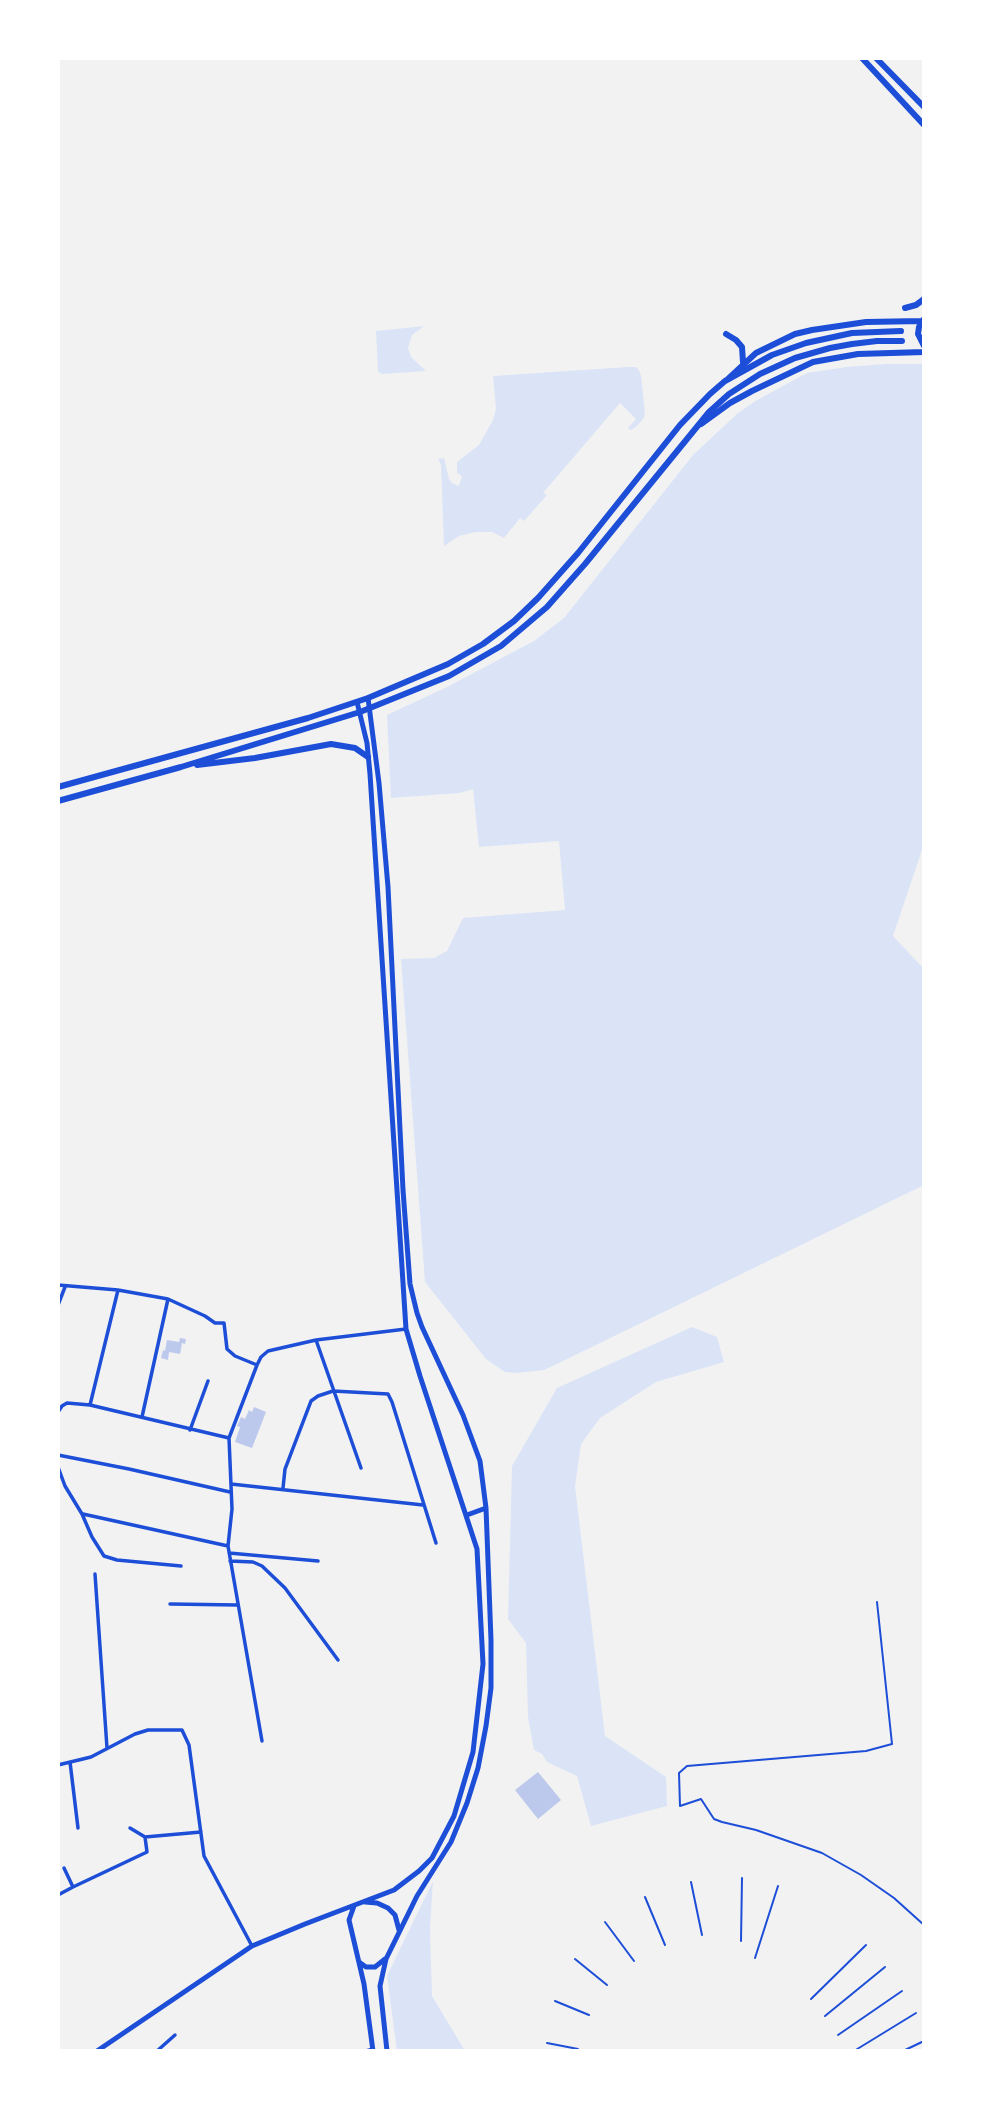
<!DOCTYPE html>
<style>
body{margin:0}
#map{position:relative;width:982px;height:2109px;overflow:hidden;background:#f2f2f2;font-family:Karla,sans-serif}
canvas{display:block}
.frame{position:absolute;inset:0;border:60px solid #fff;pointer-events:none}
</style>
<div id="map">
<canvas width="982" height="2109"></canvas>
<div class="frame"></div>
</div>
<script>
const context = document.querySelector('canvas').getContext('2d');
context.lineJoin = 'round';
function paint(path, color) { context.fillStyle = color; context.fill(path, 'evenodd'); }
const toPath = rows => new Path2D(rows.map(r => 'M' + r).join(''));
function stroke(path, color, width, dash) { context.strokeStyle = color; context.lineWidth = width; context.lineCap = dash ? 'butt' : 'round'; context.setLineDash(dash || []); context.stroke(path); }
paint(toPath([
 [424,326,412,335,408,348,411,357,426,371,382,374,378,372,376,331],
 [886,364,924,364,924,844,893,936,924,969,924,1185,559,1363,544,1370,516,1373,505,1372,486,1359,425,1282,401,959,434,958,447,951,463,918,565,910,559,841,479,847,473,789,460,793,391,798,387,715,447,687,534,641,564,618,693,455,738,413,757,400,807,373,846,367],
 [628,367,636,367,639,370,641,376,645,412,644,418,636,427,631,430,628,428,636,419,620,403,543,493,547,495,524,521,520,518,504,538,492,532,476,532,459,536,444,546,441,465,438,459,444,458,449,479,452,483,459,486,462,476,457,473,457,462,479,445,493,420,496,409,493,376],
 [692,1327,717,1337,724,1362,656,1382,600,1418,581,1444,575,1486,605,1736,666,1777,667,1806,591,1826,577,1776,547,1762,542,1754,534,1750,528,1717,526,1643,508,1619,512,1466,557,1388],
 [433,1881,430,1928,432,1996,465,2051,397,2051,387,1976]
]), '#dbe4f7');
paint(toPath([
 [180,1338,186,1339,185,1344,182,1343,180,1354,169,1352,168,1360,161,1358,163,1350,165,1351,167,1340,179,1342],
 [254,1407,266,1412,252,1448,235,1442,240,1427,237,1426,241,1417,245,1419,249,1410,252,1412],
 [538,1772,561,1800,538,1819,515,1790]
]), '#bdc9ec');
stroke(toPath([
 [691,1882,702,1935],
 [645,1897,665,1945],
 [605,1922,634,1961],
 [741,1941,742,1878],
 [575,1959,607,1985],
 [811,1999,866,1945],
 [555,2001,589,2015],
 [825,2016,885,1967],
 [838,2035,902,1991],
 [547,2043,578,2049],
 [854,2051,916,2013],
 [903,2051,924,2041]
]), '#1d4ed8', 2);
stroke(toPath([
 [877,1602,892,1744,866,1751,687,1766,679,1773,680,1806,701,1799,714,1819,722,1822,756,1830,822,1853,861,1875,894,1898,924,1925],
 [755,1958,778,1886]
]), '#1d4ed8', 2);
stroke(toPath([
 [58,1285,118,1290,168,1299,205,1316,215,1323,224,1323,227,1349,235,1356,257,1365],
 [58,1305,65,1287],
 [316,1340,361,1468],
 [90,1405,118,1290],
 [58,1412,62,1406,67,1403,90,1405,229,1438],
 [142,1417,168,1299],
 [190,1430,208,1381],
 [58,1455,129,1469,230,1492],
 [58,1467,65,1486,82,1514,92,1537,104,1556,117,1560,181,1566],
 [231,1484,423,1505],
 [283,1488,285,1469,311,1401,318,1396,333,1391,388,1394,392,1402,436,1543],
 [83,1514,228,1546],
 [229,1553,318,1561],
 [230,1561,253,1562,262,1566,285,1588,338,1660],
 [95,1574,107,1748],
 [170,1604,237,1605],
 [262,1741,228,1546,232,1509,229,1438,257,1365,261,1357,268,1351,316,1340,406,1329],
 [70,1762,78,1828],
 [58,1765,91,1757,135,1734,148,1730,182,1730,189,1745,204,1856,252,1946],
 [130,1828,145,1837,201,1832],
 [64,1868,73,1887,147,1852,145,1837],
 [58,1895,73,1887],
 [157,2051,175,2035],
 [366,2051,373,2049]
]), '#1d4ed8', 3.5);
stroke(toPath([
 [368,698,379,783,388,887,403,1190,410,1284,417,1313,422,1327,463,1415,480,1461,486,1508,491,1640,491,1688,486,1726,478,1768,467,1803,451,1842,417,1896,386,1959,380,1986,387,2051],
 [467,1515,486,1508],
 [365,1902,377,1903,388,1908,395,1915,399,1930],
 [354,1906,349,1920,364,1984,373,2051],
 [359,1962,366,1967,375,1967,385,1959],
 [97,2051,252,1946,305,1924,394,1890,419,1871,432,1858,454,1816,473,1752,483,1664,477,1549,420,1376,406,1329,370,774,367,743,357,702]
]), '#1d4ed8', 5);
stroke(toPath([
 [862,58,924,125],
 [876,58,924,107],
 [905,308,916,305,924,299],
 [923,320,919,327,918,334,924,346],
 [726,334,736,340,742,347,743,362],
 [729,378,756,353,795,334,812,330,866,322,922,321],
 [701,424,730,403,752,391,813,362,858,354,924,352]
]), '#1d4ed8', 6);
stroke(toPath([
 [197,765,255,758,331,744,355,748,368,757],
 [58,787,308,718,368,698,448,664,483,644,514,621,538,598,578,553,680,425,710,394,725,381,772,355,806,343,852,333,901,331],
 [58,801,181,767,360,712,449,676,501,646,547,607,585,564,709,412,729,394,760,374,795,358,830,348,852,344,877,341,902,341]
]), '#1d4ed8', 6);
</script>
